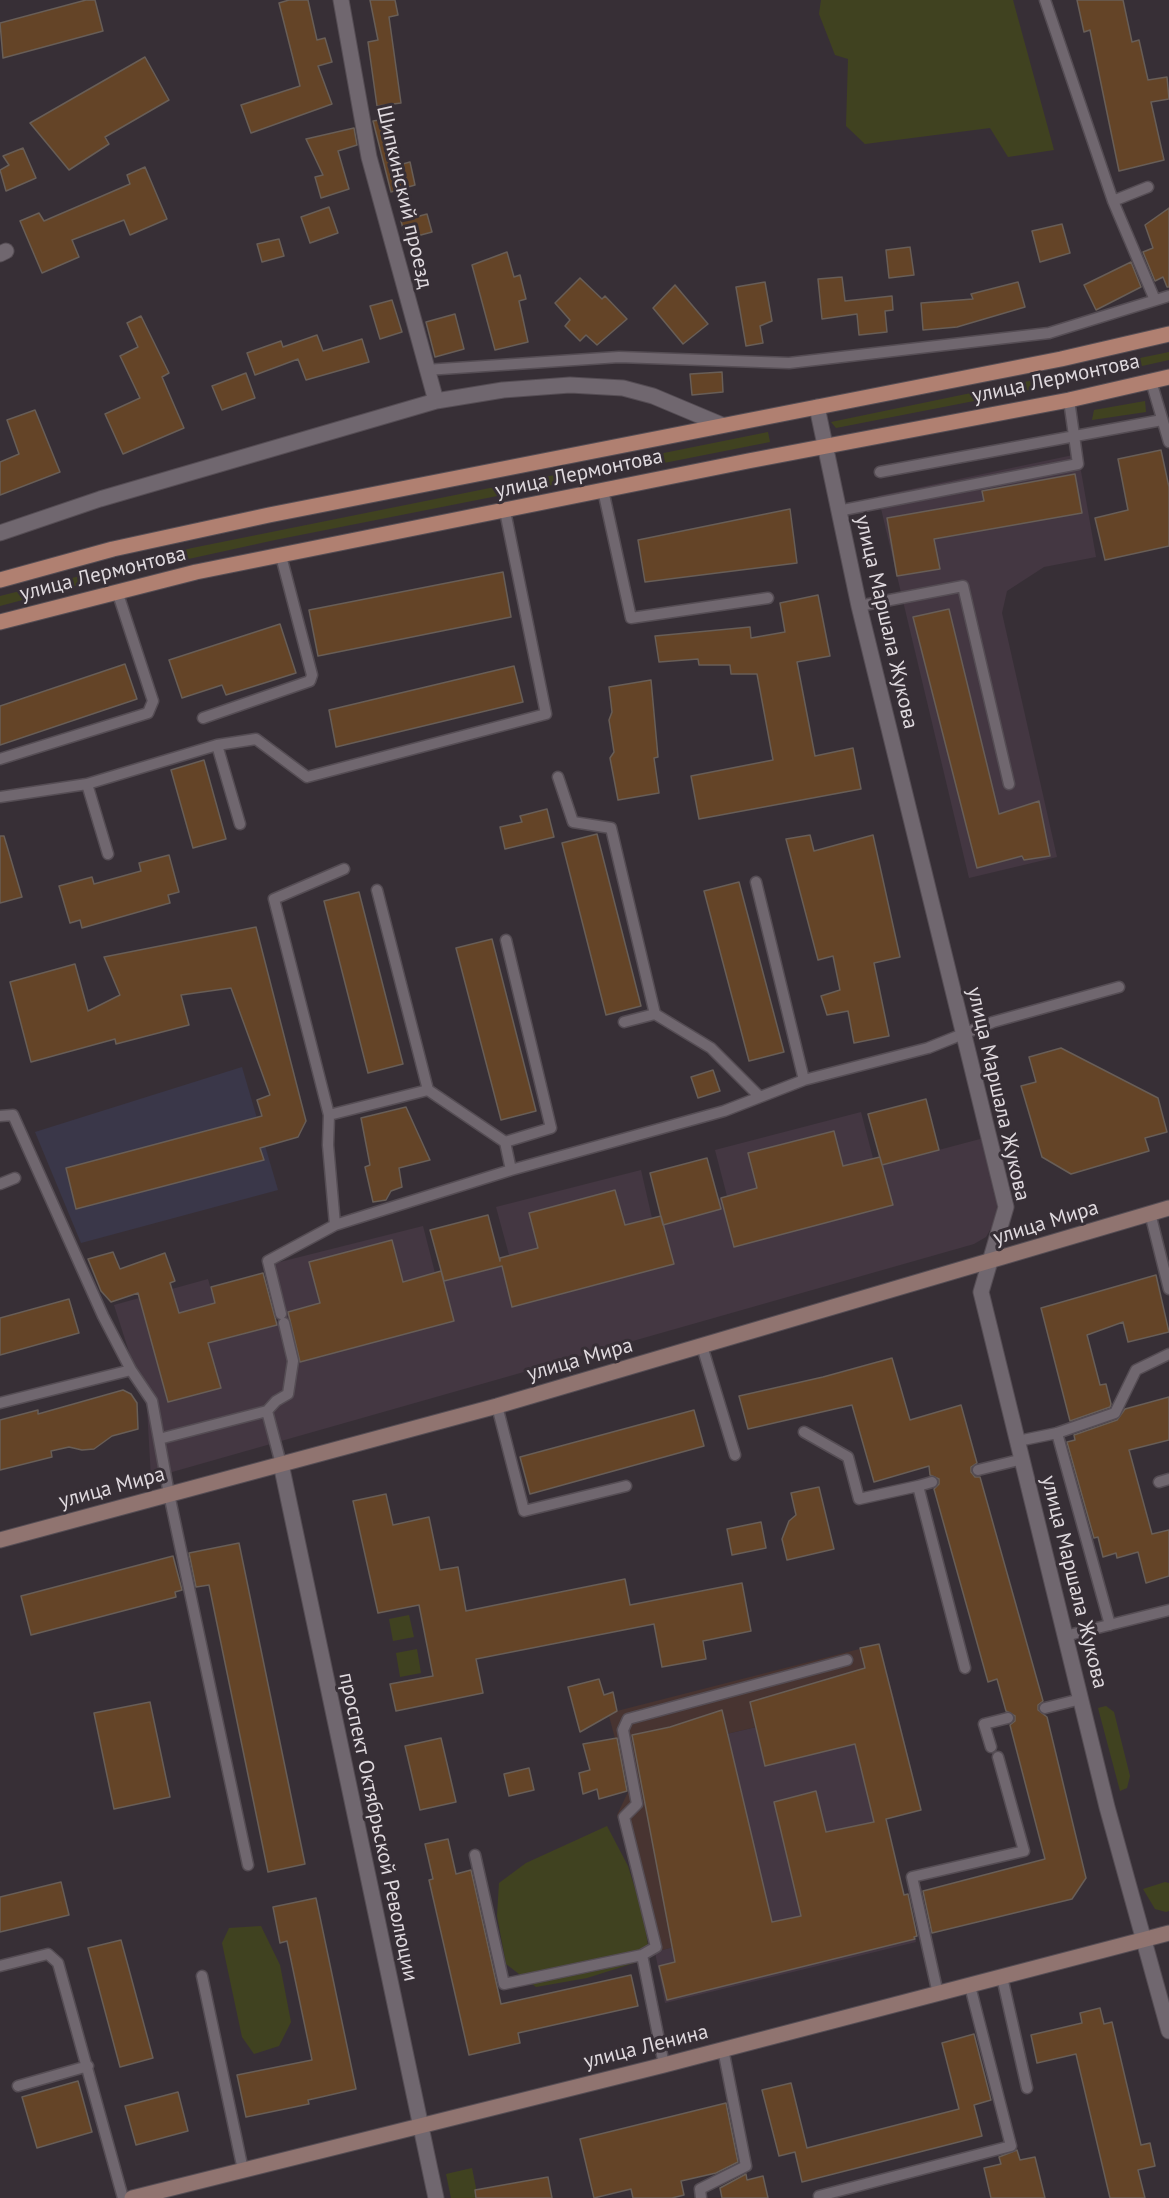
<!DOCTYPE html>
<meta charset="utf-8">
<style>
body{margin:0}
canvas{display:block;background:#372f36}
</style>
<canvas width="1169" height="2198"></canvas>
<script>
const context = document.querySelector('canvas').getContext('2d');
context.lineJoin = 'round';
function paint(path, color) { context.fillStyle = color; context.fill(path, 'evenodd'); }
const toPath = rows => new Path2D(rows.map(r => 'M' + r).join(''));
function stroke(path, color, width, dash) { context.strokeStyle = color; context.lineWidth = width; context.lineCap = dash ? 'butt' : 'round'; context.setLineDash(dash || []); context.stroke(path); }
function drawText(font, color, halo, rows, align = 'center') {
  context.font = font + ' "PT Sans",sans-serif'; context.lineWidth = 6; context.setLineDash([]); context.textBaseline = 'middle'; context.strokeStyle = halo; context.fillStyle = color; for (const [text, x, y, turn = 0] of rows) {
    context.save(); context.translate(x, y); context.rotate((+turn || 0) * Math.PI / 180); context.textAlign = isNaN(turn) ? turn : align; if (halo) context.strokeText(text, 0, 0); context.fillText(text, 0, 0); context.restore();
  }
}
paint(toPath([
 [1078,454,1096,557,1044,567,1007,591,1002,613,1057,857,969,878,878,496],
 [861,1112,873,1158,880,1157,882,1165,984,1138,998,1202,994,1223,986,1237,974,1244,151,1478,147,1408,114,1305,208,1279,225,1339,282,1324,272,1264,423,1226,435,1273,441,1271,444,1281,502,1266,500,1258,509,1255,496,1207,641,1170,652,1218,661,1216,664,1224,720,1209,718,1199,727,1196,715,1150],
 [893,1695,921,1810,886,1819,916,1942,665,2003,655,1952,694,1941,658,1750]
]), '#443742');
paint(toPath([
 [879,1644,893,1695,658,1750,695,1941,655,1952,617,1815,629,1790,609,1716,617,1711]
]), '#483431');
paint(toPath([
 [242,1067,278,1190,81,1243,35,1132]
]), '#3a3749');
paint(toPath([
 [821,0,1013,0,1054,150,1008,157,990,128,865,144,846,126,848,59,835,55,819,14],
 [1169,352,1169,360,1066,383,836,428,831,422],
 [1145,401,1146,412,1092,420,1094,410],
 [768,432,770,442,275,540,120,574,0,606,0,596,192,548],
 [409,1615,414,1637,393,1641,389,1619],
 [417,1649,421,1673,400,1677,396,1653],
 [1106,1706,1114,1712,1130,1776,1127,1788,1120,1791,1098,1708],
 [607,1826,628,1866,643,1914,650,1958,587,1978,536,1987,506,1964,497,1916,499,1883,526,1863],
 [1165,1882,1169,1883,1169,1911,1166,1912,1155,1909,1143,1889],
 [261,1926,280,1965,291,2022,279,2046,254,2054,242,2037,222,1943,229,1928],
 [472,2168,478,2198,451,2198,446,2174]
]), '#404220');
const building = toPath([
 [86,0,95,0,103,31,3,58,0,23,86,0],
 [289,0,308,0,317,40,325,38,332,62,318,66,332,104,251,133,241,105,300,86,279,3,289,0],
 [370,0,395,0,398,15,389,17,401,103,377,106,368,42,378,40,370,0],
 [1077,0,1123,0,1132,42,1139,40,1148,80,1167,77,1169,99,1151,102,1164,160,1119,171,1090,30,1084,32,1077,0],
 [145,57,169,100,105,137,109,144,69,170,30,123,145,57],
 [391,118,399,165,410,162,415,185,391,192,373,121,391,118],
 [354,128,357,145,338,151,349,189,321,198,315,177,323,175,306,139,354,128],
 [23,148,36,178,6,191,0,170,9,165,3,156,23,148],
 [145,167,167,219,130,235,124,220,72,240,79,257,42,273,20,221,39,213,44,221,130,184,127,175,145,167],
 [329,207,338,233,310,243,301,217,329,207],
 [1169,208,1169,287,1167,287,1163,277,1155,281,1143,252,1153,248,1145,225,1169,208],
 [427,214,432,232,406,239,401,221,427,214],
 [1062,224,1070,253,1040,262,1032,231,1062,224],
 [279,239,284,256,262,262,257,244,279,239],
 [910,247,914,275,889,278,886,250,910,247],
 [507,252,514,277,520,275,526,299,519,301,528,342,495,350,472,265,507,252],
 [1131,262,1141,287,1096,310,1084,285,1131,262],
 [842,277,845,301,892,296,893,310,885,311,887,332,859,335,857,314,822,319,818,279,842,277],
 [580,278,602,299,605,296,627,319,597,345,586,335,580,341,565,326,570,320,555,303,580,278],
 [765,282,772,321,760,326,763,343,746,346,736,287,765,282],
 [1018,282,1025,307,957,327,923,330,921,303,973,299,971,294,1018,282],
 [675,285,708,324,683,344,653,308,675,285],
 [392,300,402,332,380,339,370,306,392,300],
 [455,314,464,349,435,357,426,322,455,314],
 [141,316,169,373,162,377,184,428,123,454,105,414,140,398,120,356,138,347,127,323,141,316],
 [317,335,323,351,362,339,369,362,306,380,298,359,255,375,247,353,281,341,283,347,317,335],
 [722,372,723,392,692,395,690,374,722,372],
 [246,373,255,398,222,410,212,386,246,373],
 [35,410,60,472,0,495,0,462,19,454,7,420,35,410],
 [1161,450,1169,487,1169,546,1105,560,1095,518,1128,510,1118,459,1161,450],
 [1075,474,1082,513,934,539,940,569,897,576,887,518,984,501,982,491,1075,474],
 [790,509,797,563,645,582,638,540,790,509],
 [503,572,511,617,318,656,309,610,503,572],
 [818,595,830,656,797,662,815,756,853,748,861,789,699,819,691,776,773,760,757,674,731,674,730,665,699,665,698,659,659,662,655,636,750,627,751,638,785,632,780,603,818,595],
 [949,609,999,814,1039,801,1050,856,1024,860,1022,856,977,868,913,617,949,609],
 [280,624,296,673,226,695,222,685,182,698,169,660,280,624],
 [125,664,137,699,0,745,0,706,125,664],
 [514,666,523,702,336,747,329,710,514,666],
 [651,680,658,757,654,758,659,793,618,800,610,758,614,752,609,720,612,712,609,687,651,680],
 [204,760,226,839,193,848,171,770,204,760],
 [547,809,554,837,505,849,500,827,522,822,520,816,547,809],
 [597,834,641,1006,606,1015,562,843,597,834],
 [810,835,814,851,873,835,900,957,874,963,889,1036,854,1043,848,1011,827,1015,821,996,840,990,833,956,818,960,786,839,810,835],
 [0,836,4,836,22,897,0,903,0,836],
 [169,855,179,892,168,895,170,903,82,928,80,920,70,923,59,886,92,877,94,884,141,871,139,863,169,855],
 [739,882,784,1052,749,1061,704,891,739,882],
 [359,892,403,1064,368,1073,324,901,359,892],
 [256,927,306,1121,298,1137,260,1148,264,1160,76,1209,66,1168,262,1116,257,1100,270,1095,231,988,181,995,189,1025,116,1044,115,1039,31,1062,10,982,75,964,88,1011,120,995,104,957,256,927],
 [492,939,536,1111,501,1120,456,948,492,939],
 [1061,1048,1158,1098,1167,1132,1145,1138,1149,1151,1071,1174,1042,1157,1021,1086,1036,1082,1029,1057,1061,1048],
 [713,1070,720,1091,698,1098,691,1077,713,1070],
 [926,1099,939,1150,882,1165,868,1114,926,1099],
 [406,1107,430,1160,399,1168,402,1187,391,1191,386,1200,373,1202,365,1167,370,1165,361,1118,406,1107],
 [834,1131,843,1166,880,1157,893,1205,734,1247,721,1198,757,1188,748,1153,834,1131],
 [707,1158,721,1209,663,1225,650,1173,707,1158],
 [615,1190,625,1225,661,1216,674,1264,512,1307,502,1266,444,1281,430,1230,488,1215,500,1261,500,1258,538,1248,529,1213,615,1190],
 [392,1240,403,1282,441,1271,454,1321,300,1362,288,1312,320,1303,309,1262,392,1240],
 [113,1252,120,1269,165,1253,175,1281,170,1283,179,1313,215,1303,211,1287,263,1273,277,1325,208,1343,221,1388,168,1402,138,1293,111,1302,101,1291,88,1259,113,1252],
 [1156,1275,1169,1332,1128,1342,1123,1322,1087,1335,1100,1385,1106,1384,1111,1404,1110,1407,1070,1421,1041,1308,1156,1275],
 [69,1299,79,1333,0,1355,0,1318,69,1299],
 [892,1358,910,1420,961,1405,977,1463,971,1467,971,1472,975,1477,980,1477,1043,1701,1038,1705,1038,1710,1047,1717,1086,1878,1072,1899,932,1933,923,1891,1045,1859,1010,1725,1015,1721,1015,1716,1006,1711,997,1679,988,1682,934,1489,939,1484,939,1479,930,1475,929,1466,874,1482,852,1405,748,1429,739,1396,823,1377,892,1358],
 [123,1390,131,1394,137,1403,138,1429,112,1436,94,1449,82,1450,69,1447,51,1451,52,1457,0,1470,0,1420,38,1410,38,1414,123,1390],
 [1169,1397,1169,1440,1129,1450,1152,1534,1169,1530,1169,1576,1146,1583,1138,1552,1117,1558,1116,1553,1103,1557,1098,1537,1094,1538,1067,1442,1075,1440,1074,1435,1117,1420,1125,1409,1169,1397],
 [694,1410,704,1446,530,1494,520,1457,694,1410],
 [819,1487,834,1549,787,1560,782,1539,789,1521,796,1515,791,1493,819,1487],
 [386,1494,393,1525,429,1517,440,1570,458,1567,466,1611,625,1579,630,1605,742,1583,751,1631,703,1641,706,1659,662,1667,654,1624,476,1659,483,1693,396,1711,390,1684,433,1676,419,1605,378,1613,353,1501,386,1494],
 [761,1522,766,1548,732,1555,727,1529,761,1522],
 [239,1543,305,1864,268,1872,209,1585,196,1587,189,1553,239,1543],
 [173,1556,182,1590,175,1592,176,1597,31,1635,21,1596,173,1556],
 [879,1644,921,1810,886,1819,904,1895,908,1894,917,1936,914,1937,915,1939,667,2000,659,1966,675,1962,632,1735,670,1727,722,1710,772,1922,801,1916,774,1802,816,1791,826,1832,874,1822,855,1744,765,1766,750,1702,865,1668,860,1648,879,1644],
 [599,1679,604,1695,613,1692,617,1711,580,1732,568,1687,599,1679],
 [150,1702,170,1797,114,1809,94,1713,150,1702],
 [441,1738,456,1802,420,1810,405,1746,441,1738],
 [617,1738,627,1791,599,1799,597,1789,583,1794,579,1773,590,1770,583,1744,617,1738],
 [529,1768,534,1790,509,1796,504,1774,529,1768],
 [448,1839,456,1874,471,1870,501,2004,631,1975,638,2006,518,2033,520,2043,469,2055,429,1880,433,1879,425,1844,448,1839],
 [61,1882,69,1915,0,1932,0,1897,61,1882],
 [316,1898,356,2089,308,2100,309,2104,246,2117,237,2075,312,2060,287,1941,280,1943,273,1907,316,1898],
 [121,1940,153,2058,120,2067,88,1948,121,1940],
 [1100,2008,1104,2024,1112,2022,1141,2145,1150,2143,1155,2166,1138,2170,1145,2198,1110,2198,1076,2054,1037,2063,1031,2035,1082,2023,1080,2013,1100,2008],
 [974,2034,991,2100,974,2105,982,2136,802,2182,795,2152,779,2156,762,2090,791,2083,807,2148,959,2109,942,2043,974,2034],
 [78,2081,92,2132,37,2148,22,2097,78,2081],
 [178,2092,188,2131,136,2145,125,2106,178,2092],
 [726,2103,738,2162,716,2173,681,2181,684,2195,672,2198,633,2198,631,2189,594,2198,580,2139,726,2103],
 [1017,2150,1020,2160,1035,2157,1045,2198,991,2198,984,2168,1001,2164,999,2157,1017,2150],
 [746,2174,747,2180,763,2176,768,2198,722,2198,720,2188,746,2174],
 [548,2177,552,2198,476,2198,475,2190,548,2177]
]);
paint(building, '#644427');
stroke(building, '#685e57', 1.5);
const lane = toPath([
 [1045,0,1113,201,1155,300],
 [1113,201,1148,187],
 [426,370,619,357,789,363,1049,333,1169,296],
 [1151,381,1169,442],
 [880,472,1162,420],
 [603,490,631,618,768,598],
 [838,511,1078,464,1069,400],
 [859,606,963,586,1009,784],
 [203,718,310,681,312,675,281,556],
 [217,745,240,824],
 [0,759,148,713,153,701,117,591],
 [558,777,573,822,611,828,655,1014,711,1048,760,1097],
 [87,784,108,854],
 [0,797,87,784,217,745,256,739,307,777,546,714,505,511],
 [756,882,804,1080],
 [377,890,428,1090],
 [624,1022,655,1014],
 [329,1115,274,899,344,869],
 [0,1116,13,1115,103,1316,131,1370],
 [505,1142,551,1128,506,940],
 [0,1184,15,1178],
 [1150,1213,1169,1289],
 [335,1225,328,1145,329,1115,428,1090,505,1142,511,1170,724,1111,804,1080,928,1048,993,1022,1119,987],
 [281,1314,268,1261,335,1225,511,1170],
 [702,1346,735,1455],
 [0,1403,131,1370,152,1401,169,1494,248,1865],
 [497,1406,524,1511,626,1486],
 [804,1432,848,1457,859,1499,918,1486],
 [1057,1433,1110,1625],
 [159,1439,267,1411],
 [1018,1441,1057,1433,1115,1413,1136,1370,1169,1354],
 [281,1464,267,1411,276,1401,288,1394,293,1361,284,1323],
 [978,1470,1023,1459],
 [932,1482,918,1486,965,1668],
 [1159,1482,1169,1479],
 [1065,1636,1169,1610],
 [1045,1708,1081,1699],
 [991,1747,984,1724,1008,1718],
 [475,1855,504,1984,642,1955],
 [0,1966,48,1954,58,1963,123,2198],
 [202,1976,243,2170],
 [1002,1977,1027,2088],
 [938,1994,912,1877,1024,1851,998,1757],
 [664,2065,642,1955,656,1947,624,1817,637,1804,623,1730,628,1719,847,1660],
 [18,2086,88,2066],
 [819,2196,1011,2146,970,1986],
 [701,2198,700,2189,746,2166,723,2049]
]);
const street = toPath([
 [341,0,369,157,436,401],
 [0,254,6,251],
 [817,407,859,606,1006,1207,981,1292,1107,1807,1169,2031],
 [0,533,100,499,436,401,503,390,570,385,623,388,653,396,722,425],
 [281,1464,436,2198]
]);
const secondary = toPath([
 [0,1540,497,1406,1169,1208],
 [132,2198,664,2065,1169,1933]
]);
const primary = toPath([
 [0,580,113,549,269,515,1061,359,1169,334],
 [0,622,196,572,748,461,1069,400,1169,377]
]);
stroke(lane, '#554d54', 13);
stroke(street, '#554d54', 17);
stroke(secondary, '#554d54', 17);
stroke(primary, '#554d54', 17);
stroke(lane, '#70676f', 10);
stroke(street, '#70676f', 15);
stroke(secondary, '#907470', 15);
stroke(primary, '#b08071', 15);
drawText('21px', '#dfd9de', '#372f36', [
 ["Шипкинский проезд",404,197,77],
 ["улица Лермонтова",1056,379,-12],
 ["улица Лермонтова",579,474,-12],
 ["улица Лермонтова",103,574,-14],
 ["улица Маршала Жукова",886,622,77],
 ["улица Маршала Жукова",998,1094,77],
 ["улица Мира",1046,1223,-17],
 ["улица Мира",580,1360,-16],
 ["улица Мира",112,1488,-15],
 ["улица Маршала Жукова",1074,1582,76],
 ["проспект Октябрьской Революции",378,1827,78],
 ["улица Ленина",646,2047,-14]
]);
</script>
